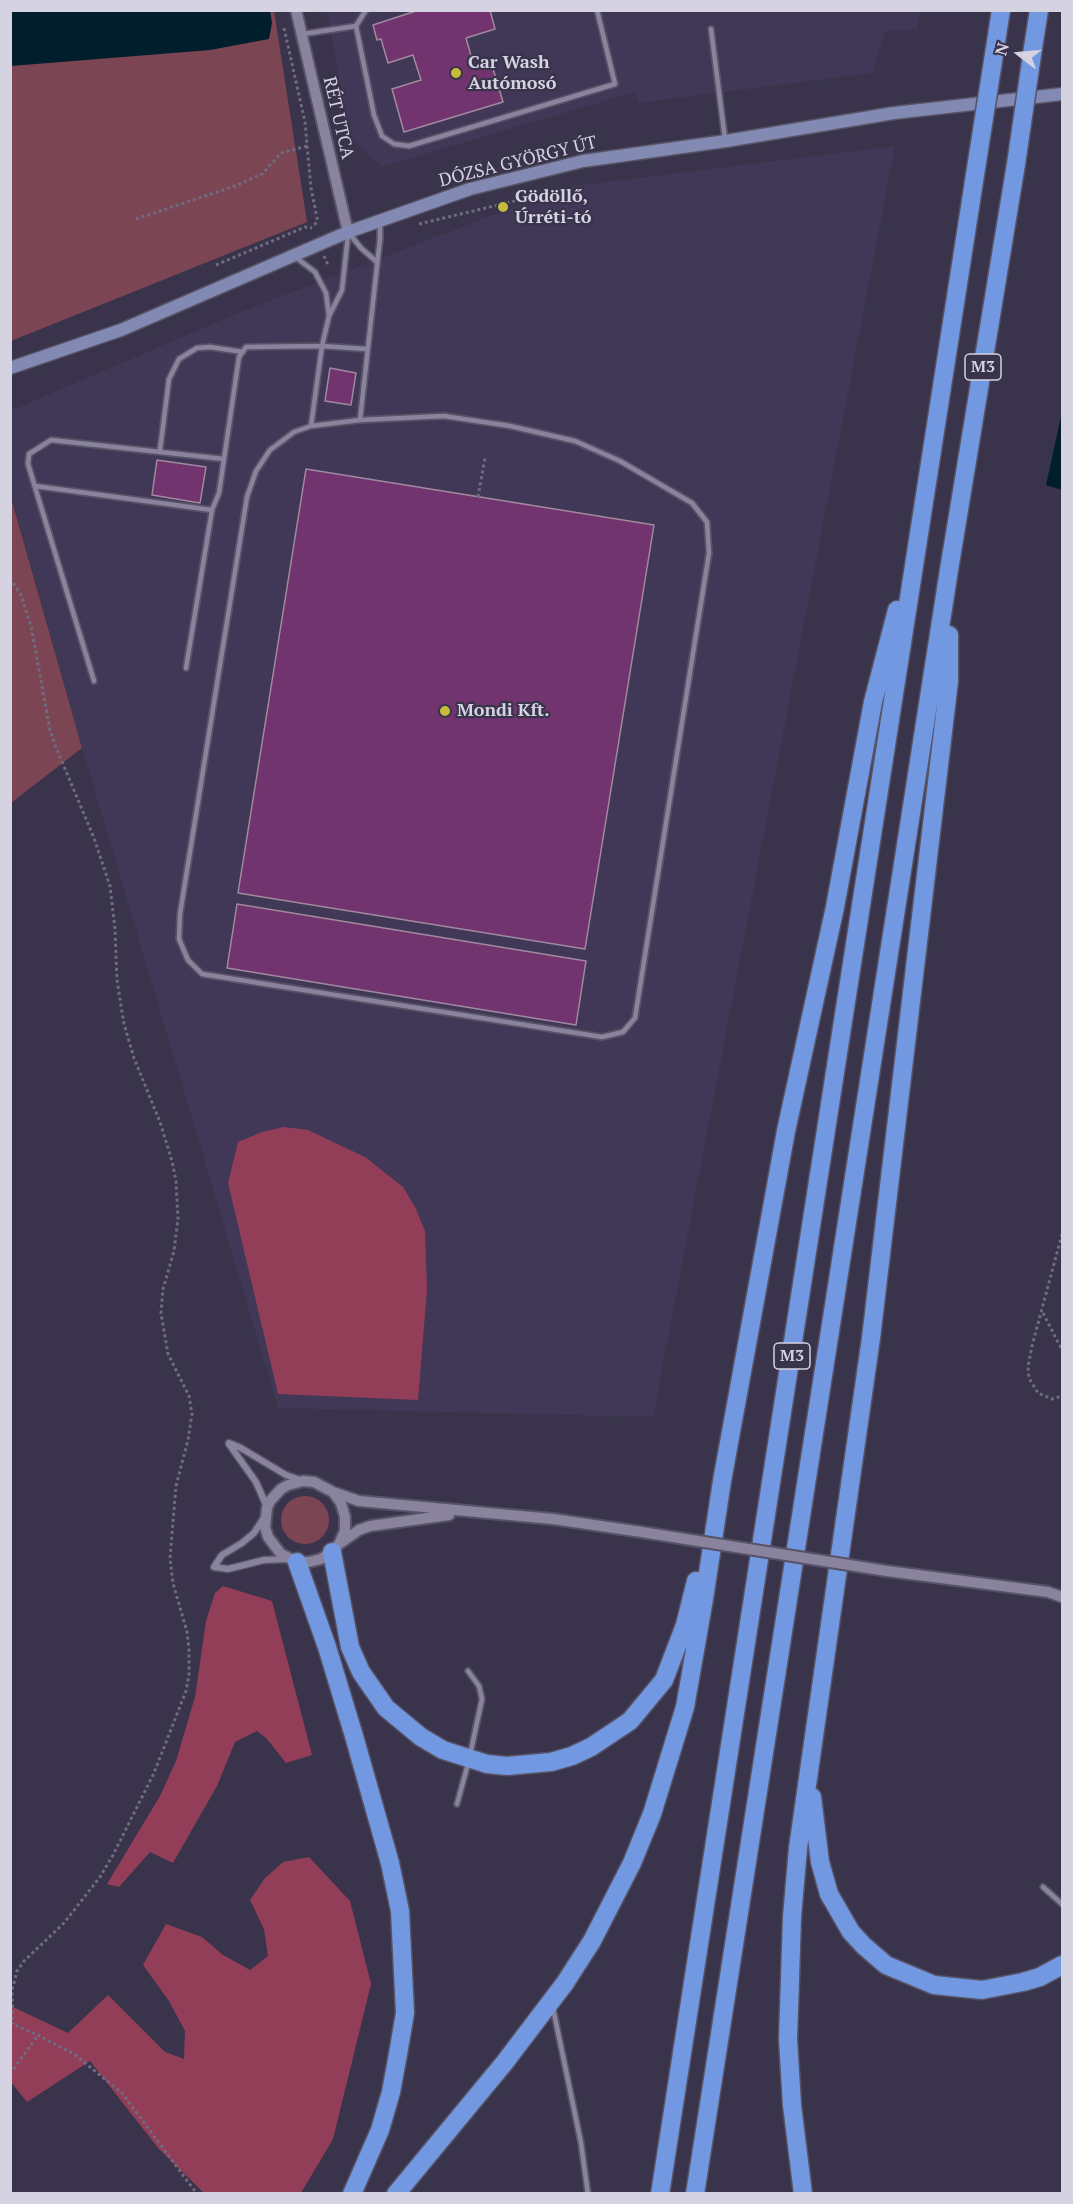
<!DOCTYPE html>
<meta charset="utf-8">
<style>
body{margin:0}
#map{position:relative;width:1073px;height:2204px;overflow:hidden;background:#39344b;font-family:"PT Serif",serif}
canvas{display:block}
.frame{position:absolute;inset:0;border:12px solid #d5d2e1;pointer-events:none}
.north{position:absolute;left:989px;top:24px;width:60px;height:60px;-webkit-text-stroke:4px #39344b;paint-order:stroke;rotate:286deg;font-size:16px;font-weight:700;line-height:24px;text-align:center;color:#d5d2e1}
.north::after{content:'';display:block;margin:auto;width:21px;height:27px;background:#d5d2e1;clip-path:polygon(50% 0,100% 100%,50% 72%,0 100%)}
</style>
<div id="map">
<canvas width="1073" height="2204"></canvas>
<div class="frame"></div>
<div class="north">N</div>
</div>
<script>
const context = document.querySelector('canvas').getContext('2d');
context.lineJoin = 'round';
function paint(path, color) { context.fillStyle = color; context.fill(path, 'evenodd'); }
const toPath = rows => new Path2D(rows.map(r => 'M' + r).join(''));
function stroke(path, color, width, dash) { context.strokeStyle = color; context.lineWidth = width; context.lineCap = dash ? 'butt' : 'round'; context.setLineDash(dash || []); context.stroke(path); }
function drawText(font, color, halo, rows, align = 'center') {
  context.font = font + ' "PT Serif",serif'; context.lineWidth = 4.5; context.setLineDash([]); context.textBaseline = 'middle'; context.strokeStyle = halo; context.fillStyle = color; for (const [text, x, y, turn = 0] of rows) {
    context.save(); context.translate(x, y); context.rotate((+turn || 0) * Math.PI / 180); context.textAlign = isNaN(turn) ? turn : align; if (halo) context.strokeText(text, 0, 0); context.fillText(text, 0, 0); context.restore();
  }
}
paint(toPath([
 [327,11,920,11,917,29,885,31,873,73,638,103,635,92,381,167,349,134],
 [895,146,653,1417,278,1408,82,748,11,494,10,411,243,311,566,187]
]), '#403856');
paint(toPath([
 [11,11,274,11,307,222,11,341],
 [10,494,82,748,11,803,10,803],
 '281 1520a24 24 0 1 1 48 0a24 24 0 1 1-48 0Z'
]), '#7c4554');
paint(toPath([
 [284,1127,308,1130,365,1157,403,1187,415,1207,425,1231,427,1290,418,1400,278,1394,228,1183,238,1142,262,1132],
 [223,1586,272,1601,312,1755,286,1763,267,1739,257,1731,235,1742,217,1786,173,1863,150,1852,119,1887,107,1884,160,1796,176,1761,195,1697,206,1621,215,1593],
 [309,1857,350,1901,371,1984,333,2139,301,2193,204,2193,158,2148,90,2061,27,2102,11,2082,11,2006,68,2033,108,1995,165,2052,184,2059,185,2031,169,2001,143,1965,166,1924,202,1937,223,1955,250,1970,268,1956,264,1929,250,1900,265,1878,283,1862]
]), '#933e58');
paint(toPath([
 [11,10,270,10,272,23,269,39,210,50,11,66],
 [1062,412,1062,490,1046,485]
]), '#001e2c');
const building = toPath([
 [419,10,490,10,495,29,466,38,474,66,491,62,503,102,404,132,392,89,421,80,413,55,388,63,381,39,377,40,373,25,419,10],
 [330,368,356,373,351,405,325,401,330,368],
 [157,460,206,467,200,503,152,495,157,460],
 [306,469,654,525,585,949,238,893,306,469],
 [237,904,586,961,576,1025,227,968,237,904]
]);
paint(building, '#71346e');
stroke(building, '#a1899e', 1.5);
const service = toPath([
 [366,10,356,26,374,115,382,136,394,144,409,146,615,84,597,10],
 [711,29,725,139],
 [303,34,356,26],
 [348,232,361,248,377,262],
 [294,256,315,272,326,293,329,316,322,346,311,426],
 [329,316,342,290,348,235],
 [444,416,510,426,575,441,620,461,692,503,707,522,709,553,635,1018,623,1032,602,1037,202,974,188,960,179,939,180,914,247,497,256,471,270,450,294,432,311,426,360,420,444,416],
 [360,420,380,239,380,223],
 [160,450,169,379,179,359,197,348,210,347,243,352],
 [35,486,212,510],
 [186,668,212,510,219,493,239,357,246,347,322,346,366,349],
 [94,681,28,464,29,454,51,440,224,459],
 [468,1671,479,1686,482,1699,470,1755],
 [457,1804,468,1764],
 [1043,1887,1062,1904],
 [553,2008,581,2143,588,2194]
]);
const minor = toPath([
 [229,1443,241,1448,286,1475,300,1480],
 [229,1444,256,1482,267,1507],
 [263,1519,254,1533,242,1543,222,1555,214,1567,228,1569,264,1560,288,1559]
]);
const tertiary = toPath([
 [296,10,348,232],
 [333,1492,341,1503,345,1517,345,1531,339,1544,332,1552,321,1559,309,1562,297,1562,281,1554,268,1537,265,1527,267,1508,270,1501,281,1489,288,1485,303,1481,314,1482,333,1492,359,1501,553,1519,635,1531],
 [339,1544,359,1530,370,1526,449,1515],
 [887,1571,1048,1592,1062,1597]
]);
const secondary = toPath([
 [10,368,121,330,348,232,470,189,583,161,726,141,894,113,1062,94]
]);
const motorway = toPath([
 [996,42,1001,10],
 [1033,48,1039,10],
 [332,1552,350,1647,361,1672,386,1708,421,1737,443,1750,487,1764,507,1766,551,1762,572,1756,591,1747,630,1721,664,1680,685,1625,696,1581],
 [297,1562,327,1647,354,1736,390,1863,400,1911,405,2013,398,2054,391,2092,380,2130,352,2194],
 [812,1797,820,1862,829,1894,851,1932,864,1946,886,1965,934,1985,982,1990,1023,1982,1040,1977,1062,1965],
 [396,2194,505,2062,565,1983,592,1941,632,1863,652,1814,685,1707,704,1599,722,1481,786,1131,835,907,873,702,897,610],
 [660,2194,977,162],
 [695,2194,949,570,1016,164],
 [803,2194,792,2105,788,2039,792,1917,798,1848,871,1338,949,681,949,635]
]);
stroke(service, '#575265', 8);
stroke(minor, '#575265', 9);
stroke(tertiary, '#575265', 14);
stroke(secondary, '#575265', 15);
stroke(motorway, '#575265', 21);
stroke(toPath([
 [284,28,305,122,311,188,317,218,317,222,312,227],
 [136,219,235,186,262,174,281,153,307,146],
 [419,224,519,200],
 [324,256,328,265],
 [216,265,305,227,312,228],
 [478,497,485,458],
 [10,578,21,595,31,626,50,730,55,745,94,838,110,886,115,929,117,980,124,1024,134,1058,160,1122,172,1161,176,1181,178,1219,174,1251,163,1289,161,1313,168,1354,189,1396,192,1414,188,1440,176,1486,170,1558,173,1583,187,1632,189,1649,189,1675,186,1691,154,1773,113,1855,100,1877,64,1923,24,1961,17,1971,12,1990,13,2024],
 [1062,1234,1032,1346,1028,1367,1029,1378,1038,1393,1052,1399,1062,1396],
 [1043,1313,1062,1350],
 [10,2023,38,2035,74,2054,122,2093,197,2194],
 [10,2074,38,2035]
]), '#706b80', 3, [3, 3]);
stroke(service, '#89839e', 4.5);
stroke(minor, '#89839e', 6);
stroke(tertiary, '#89839e', 10);
stroke(secondary, '#8289b2', 12);
stroke(motorway, '#7198e0', 18);
const tertiaryBridge = toPath([
 [635,1531,887,1571]
]);
const motorwayBridge = toPath([
 [977,162,996,42],
 [1016,164,1033,48]
]);
stroke(tertiaryBridge, '#575265', 14, []);
stroke(motorwayBridge, '#575265', 21, []);
stroke(tertiaryBridge, '#89839e', 10);
stroke(motorwayBridge, '#7198e0', 18);
for (const [x, y, r, color] of [
 [456,73,6,"#c7bb3c"],
 [503,207,6,"#c7bb3c"],
 [445,711,6,"#c7bb3c"]
]) { const dot = new Path2D(); dot.arc(x, y, r, 0, 2 * Math.PI); context.fillStyle = color; context.fill(dot); stroke(dot, '#39344b', 2); }
for (const [x, y, w] of [
 [983,367,36],
 [792,1356,36]
]) { const box = new Path2D(); box.roundRect(x - w / 2, y - 13, w, 26, 4.5); context.fillStyle = '#39344b'; context.fill(box); stroke(box, '#d5d2e1', 1.5); }
drawText('bold 16px', '#d5d2e1', null, [
 ["M3",983,367],
 ["M3",792,1356]
]);
drawText('bold 18px', '#d5d2e1', '#39344b', [
 ["Car Wash",468,63],
 ["Autómosó",468,84],
 ["Gödöllő,",515,197],
 ["Úrréti-tó",515,218],
 ["Mondi Kft.",457,711]
], 'left');
drawText('18px', '#d5d2e1', '#39344b', [
 ["RÉT UTCA",338,118,77],
 ["DÓZSA GYÖRGY ÚT",518,162,-14]
]);
</script>
